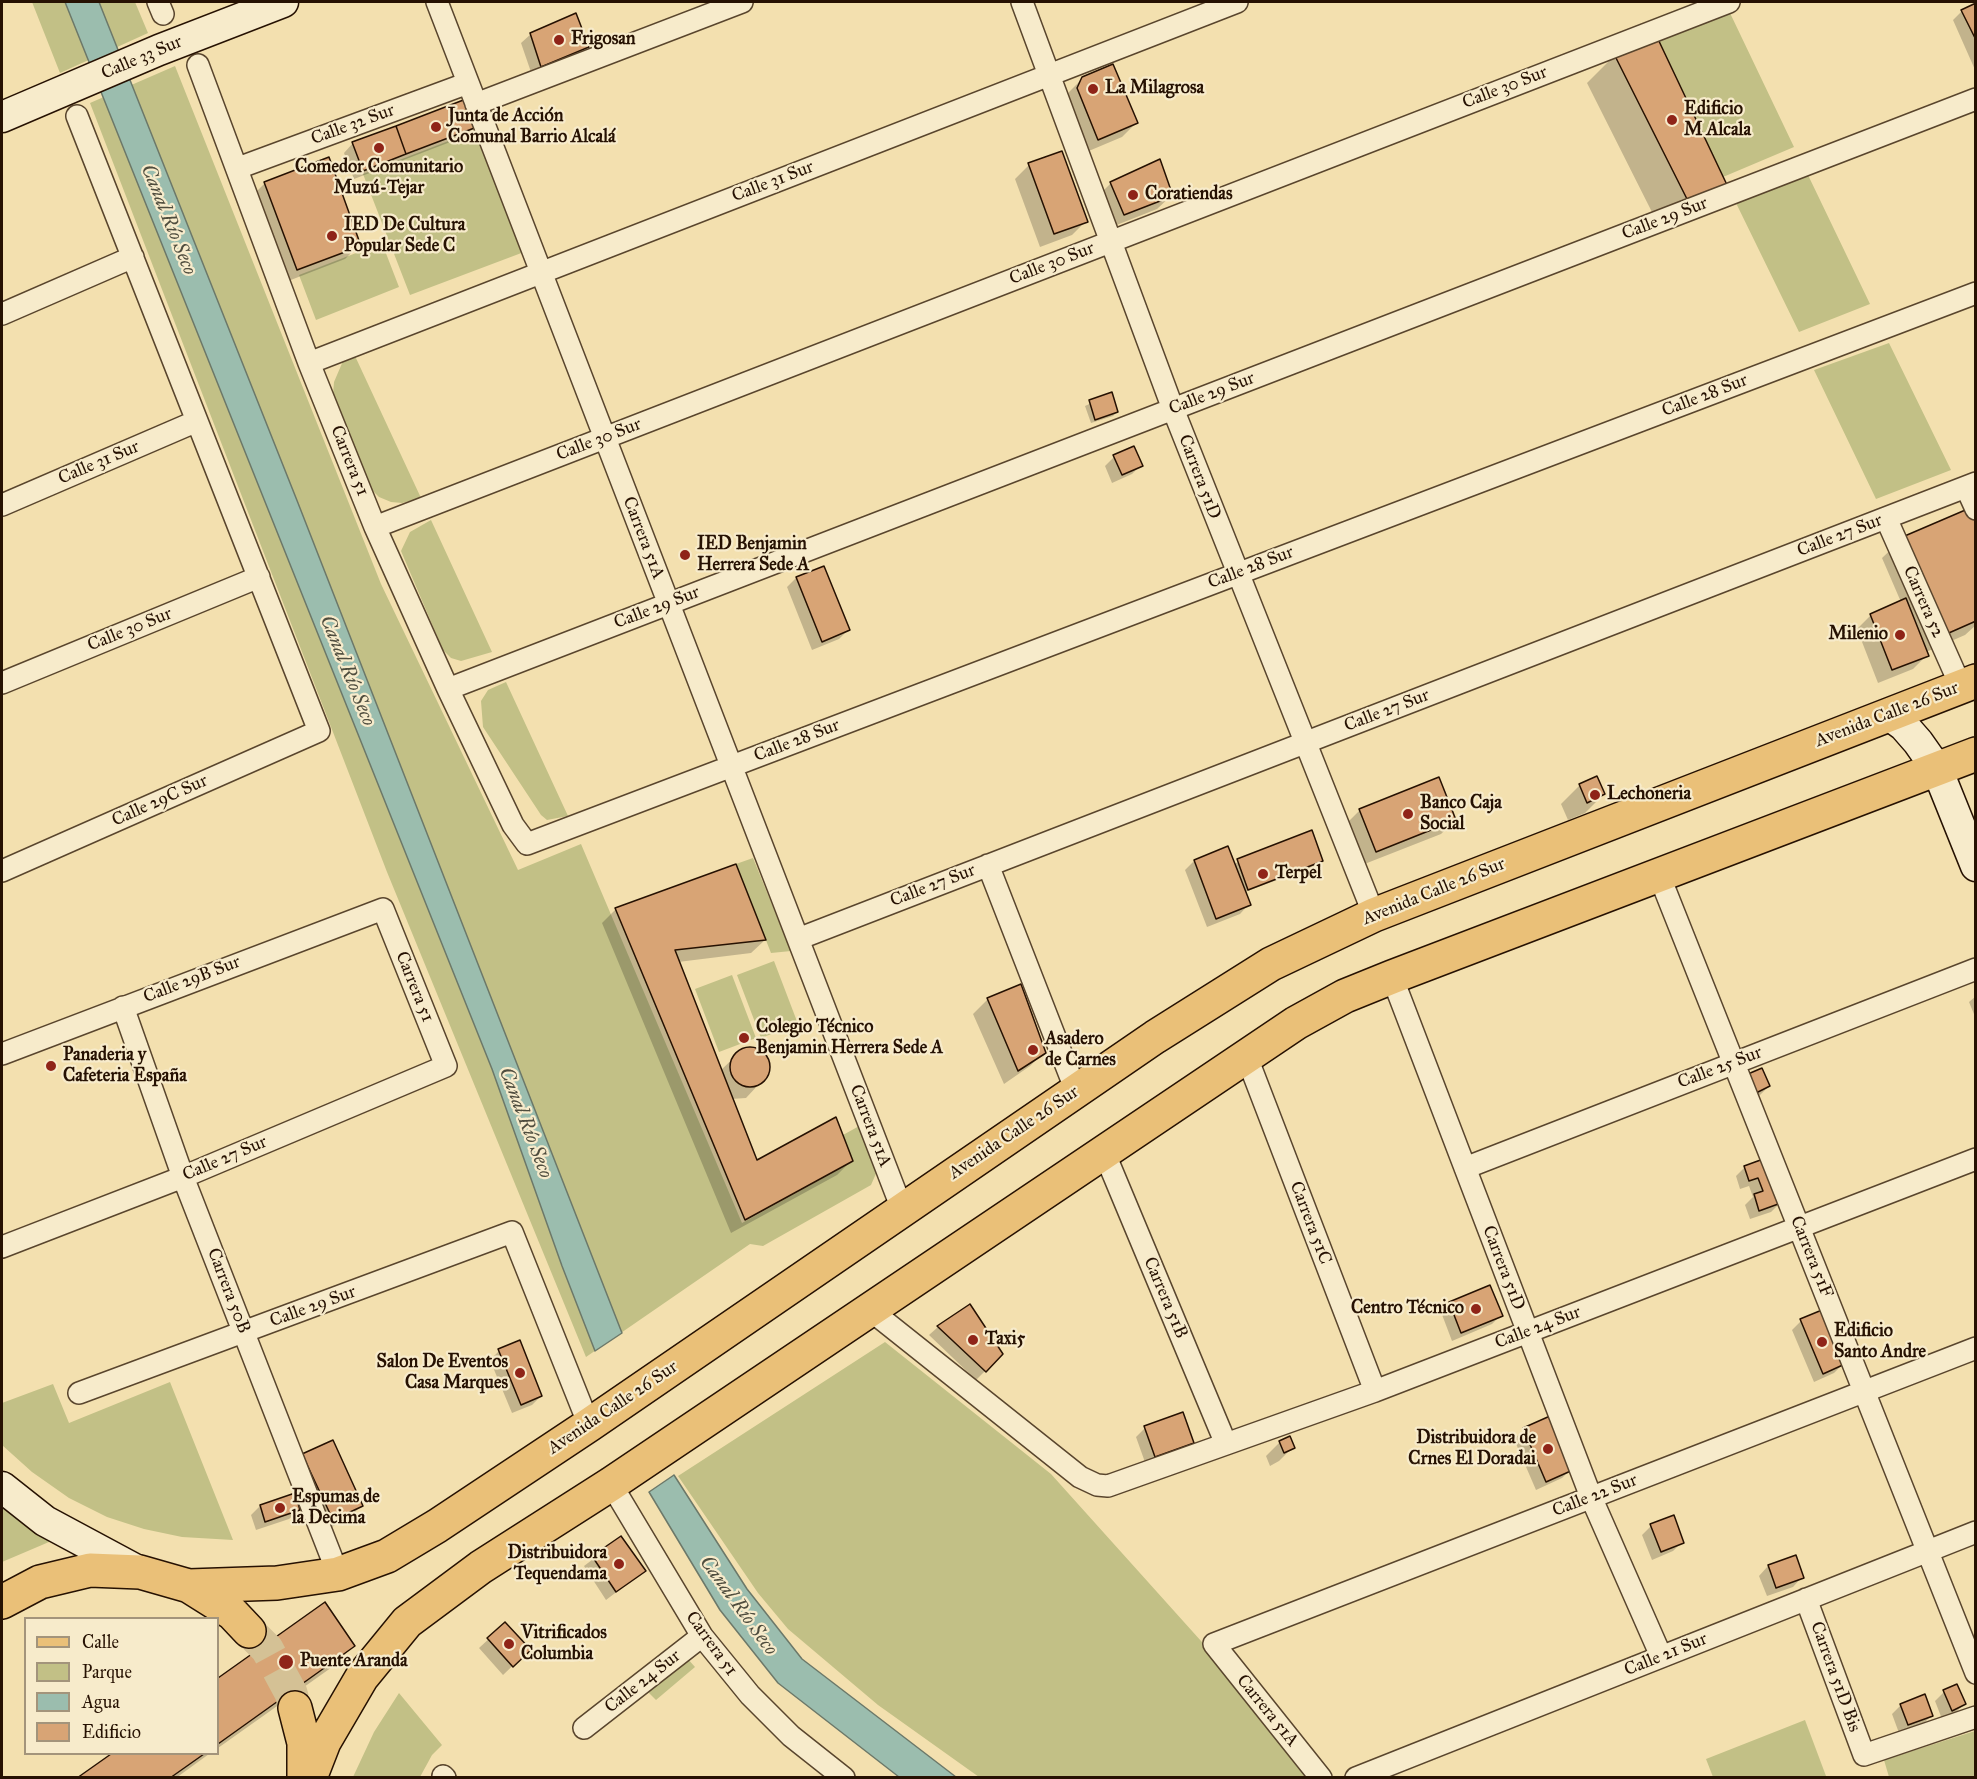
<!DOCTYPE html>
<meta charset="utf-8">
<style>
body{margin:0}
#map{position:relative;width:1977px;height:1779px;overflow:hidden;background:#f3e0af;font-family:"IM FELL Great Primer",serif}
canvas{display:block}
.frame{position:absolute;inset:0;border:3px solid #261102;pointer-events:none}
.legend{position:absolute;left:24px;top:1617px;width:195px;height:138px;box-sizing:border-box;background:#f7ebcb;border:2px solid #a3947b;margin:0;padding:8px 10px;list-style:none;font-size:18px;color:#261102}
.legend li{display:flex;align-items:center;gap:12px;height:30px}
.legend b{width:30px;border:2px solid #a3947b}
</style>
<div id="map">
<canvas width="1977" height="1779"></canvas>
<div class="frame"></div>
<ul class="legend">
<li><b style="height:8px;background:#eac078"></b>Calle</li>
<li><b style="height:16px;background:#c2c086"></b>Parque</li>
<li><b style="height:16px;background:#9bbdae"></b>Agua</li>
<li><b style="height:16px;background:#d8a475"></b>Edificio</li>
</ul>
</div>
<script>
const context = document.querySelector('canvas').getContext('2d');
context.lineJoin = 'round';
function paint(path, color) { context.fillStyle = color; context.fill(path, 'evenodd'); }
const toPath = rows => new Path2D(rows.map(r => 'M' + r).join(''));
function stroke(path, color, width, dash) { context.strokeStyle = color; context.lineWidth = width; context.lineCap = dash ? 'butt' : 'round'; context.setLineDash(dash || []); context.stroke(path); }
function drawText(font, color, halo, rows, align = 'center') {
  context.font = font + ' "IM FELL Great Primer",serif'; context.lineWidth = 4.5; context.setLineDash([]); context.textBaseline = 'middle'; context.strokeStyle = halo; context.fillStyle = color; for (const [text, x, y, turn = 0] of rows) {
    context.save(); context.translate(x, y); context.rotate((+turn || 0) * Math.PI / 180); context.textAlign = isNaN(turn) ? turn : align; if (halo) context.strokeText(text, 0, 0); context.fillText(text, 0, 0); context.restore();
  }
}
paint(toPath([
 [32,2,135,2,148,33,60,73],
 [1730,13,1794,147,1723,177,1658,41],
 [175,66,381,584,518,870,581,844,742,1223,852,1162,843,1135,861,1125,878,1169,871,1185,763,1246,750,1244,586,1357,387,872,90,103],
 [477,130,524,252,410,295,363,174],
 [1808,175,1870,304,1799,332,1736,203],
 [382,243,399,287,316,320,299,275],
 [1889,343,1951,470,1876,499,1814,370],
 [355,356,421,498,402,503,391,502,379,497,370,488,333,394,334,382,343,361],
 [431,520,492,652,461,661,451,658,443,650,401,551,410,532],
 [506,682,568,816,547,820,541,815,483,727,481,701,488,690],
 [753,858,791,951,771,953,736,864],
 [774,961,798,1024,761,1038,737,975],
 [732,975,756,1038,719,1052,695,989],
 [885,1342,1051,1474,1210,1651,1306,1777,979,1777,878,1705,788,1629,758,1593,678,1476],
 [170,1382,233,1540,182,1537,144,1529,107,1517,69,1498,32,1472,2,1445,2,1403,53,1384,69,1423],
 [2,1502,51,1540,49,1542,2,1562],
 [687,1658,695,1667,656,1700,648,1692],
 [399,1693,442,1745,432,1755,420,1777,353,1777,374,1732],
 [1805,1720,1826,1776,1713,1777,1706,1759],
 [1975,1731,1975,1777,1889,1777,1884,1760]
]), '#c2c086');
const water = toPath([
 [65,2,99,2,298,503,622,1333,595,1351,562,1266,492,1069,65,2],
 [674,1475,747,1589,802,1659,956,1777,899,1777,778,1683,720,1610,649,1492,674,1475]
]);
paint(water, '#9bbdae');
stroke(water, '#6c7869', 1.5);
paint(toPath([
 [1976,5,1976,72,1953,20,1962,11],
 [531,34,587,46,578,56,532,75,521,43],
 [1615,55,1726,186,1660,228,1587,83],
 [1083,78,1136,123,1122,137,1084,153,1063,103,1069,92],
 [475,127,466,136,354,179,344,153,353,143],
 [1029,165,1086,221,1072,235,1040,247,1015,179],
 [265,183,359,245,345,259,283,283,251,197],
 [1111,183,1172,195,1157,209,1109,228,1097,197],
 [1111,394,1117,412,1113,416,1091,423,1085,406],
 [1133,448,1141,465,1132,474,1112,483,1105,466,1114,457],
 [1976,525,1976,625,1965,635,1926,652,1927,655,1913,669,1878,683,1857,629,1871,615,1901,602,1882,558,1901,540],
 [823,568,848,630,839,639,812,650,787,587,796,578],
 [1580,785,1604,794,1585,813,1568,820,1561,804],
 [1360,810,1455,820,1441,834,1362,865,1346,824],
 [1311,832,1321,860,1317,865,1245,892,1249,904,1240,914,1207,927,1185,870,1194,861,1228,848,1234,864],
 [616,909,765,940,751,953,678,962,720,1071,742,1050,760,1051,768,1061,768,1073,760,1083,746,1098,731,1099,756,1162,851,1161,837,1175,731,1233,602,923],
 [1020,986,1044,1052,1030,1066,1004,1084,973,1014,987,1000],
 [1976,996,1976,1019,1969,1002],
 [1740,1084,1769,1086,1760,1095,1747,1101],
 [1765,1160,1780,1203,1771,1212,1750,1219,1745,1205,1753,1197,1749,1186,1740,1189,1736,1176,1745,1167],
 [1450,1303,1501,1315,1492,1324,1452,1341,1441,1312],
 [1801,1321,1843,1364,1834,1373,1814,1382,1792,1330],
 [938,1327,985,1371,976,1380,929,1335],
 [499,1351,541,1396,532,1405,512,1413,490,1360],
 [1549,1418,1571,1469,1562,1478,1536,1490,1514,1439,1524,1430],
 [1145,1428,1193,1442,1184,1451,1146,1465,1136,1437],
 [1280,1442,1293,1447,1279,1461,1270,1466,1266,1456],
 [303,1456,361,1506,347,1520,318,1533],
 [260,1506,299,1510,289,1519,256,1530,251,1515],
 [1651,1526,1682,1542,1673,1551,1652,1560,1642,1535],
 [621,1538,644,1571,606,1600,584,1566],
 [1795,1557,1802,1577,1793,1587,1767,1596,1759,1576,1768,1566],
 [324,1605,353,1646,335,1665,218,1748,218,1680],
 [505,1624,529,1650,503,1675,479,1648],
 [1956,1686,1964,1704,1955,1713,1942,1719,1935,1701,1944,1692],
 [1901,1705,1932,1715,1923,1724,1899,1733,1892,1714],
 [114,1754,209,1754,176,1778,80,1778]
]), '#0003');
const building = toPath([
 [1976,3,1976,40,1961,10,1976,3],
 [576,13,589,47,541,67,530,33,576,13],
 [1657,37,1728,187,1688,201,1614,54,1657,37],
 [1113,64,1138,123,1098,140,1077,88,1082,77,1113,64],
 [466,99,477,127,406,154,396,126,466,99],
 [396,126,406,154,363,171,352,142,396,126],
 [1062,151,1088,222,1054,234,1028,163,1062,151],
 [329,157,361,246,297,270,264,182,329,157],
 [1160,159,1173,196,1124,215,1110,182,1160,159],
 [1112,392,1118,412,1095,420,1089,400,1112,392],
 [1134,446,1143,466,1122,475,1113,455,1134,446],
 [1970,508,1976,521,1976,621,1942,636,1900,538,1970,508],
 [824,566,850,630,822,642,796,577,824,566],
 [1906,598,1929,656,1892,670,1870,614,1906,598],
 [1597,776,1605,794,1587,803,1579,784,1597,776],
 [1439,777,1456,820,1376,852,1359,809,1439,777],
 [1312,830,1323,861,1248,890,1237,859,1312,830],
 [1228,846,1251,905,1216,919,1194,860,1228,846],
 [736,864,766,940,675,950,757,1160,836,1117,853,1161,745,1220,615,908,736,864],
 [1021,984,1046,1053,1018,1071,987,998,1021,984],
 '730 1067a20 20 0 1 1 40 0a20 20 0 1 1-40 0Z',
 [1762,1068,1770,1086,1756,1093,1748,1074,1762,1068],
 [1766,1158,1781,1203,1759,1211,1754,1194,1763,1191,1758,1178,1749,1181,1744,1166,1766,1158],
 [1490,1285,1503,1316,1461,1333,1449,1302,1490,1285],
 [970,1304,1003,1354,986,1372,937,1326,970,1304],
 [1822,1310,1845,1364,1823,1374,1800,1319,1822,1310],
 [520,1340,542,1396,521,1405,498,1349,520,1340],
 [1183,1412,1194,1443,1155,1457,1144,1426,1183,1412],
 [1550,1416,1573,1470,1546,1482,1523,1428,1550,1416],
 [1290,1436,1295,1448,1284,1453,1279,1441,1290,1436],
 [333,1440,363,1506,333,1520,302,1454,333,1440],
 [295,1493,300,1510,265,1522,260,1505,295,1493],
 [1674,1515,1684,1543,1661,1552,1650,1524,1674,1515],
 [621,1536,646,1571,616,1592,592,1556,621,1536],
 [1796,1555,1804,1578,1776,1588,1768,1565,1796,1555],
 [325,1602,355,1646,218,1744,218,1678,325,1602],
 [505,1622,531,1650,513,1667,487,1638,505,1622],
 [1957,1684,1966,1704,1952,1711,1943,1690,1957,1684],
 [1925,1694,1933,1716,1908,1725,1900,1704,1925,1694],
 [111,1754,204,1754,170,1778,77,1778,111,1754]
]);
paint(building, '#d8a475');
stroke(building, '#261102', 1.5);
stroke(toPath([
 [249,1631,267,1649,291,1693,295,1708]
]), '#d4c195', 33, [33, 16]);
const street = toPath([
 [158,2,163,14],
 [437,2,902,1209],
 [1022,2,1173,409,1374,915],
 [198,65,309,363,375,527,448,689,513,825,527,844,1976,293],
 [476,104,742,2],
 [238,168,468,83],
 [2,314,133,257],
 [309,363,1237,2],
 [1966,487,1976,509],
 [2,505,197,421],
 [1886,518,1961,687],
 [375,527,1729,2],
 [2,683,259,577],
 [448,689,1976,99],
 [988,865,1076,1091],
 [2,871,319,731,77,116],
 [1659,875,1976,1673],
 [798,939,1976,483],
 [1392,977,1591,1497,1661,1656],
 [123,1007,183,1177,338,1574],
 [2,1054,383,909,446,1066,183,1177,2,1247],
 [1246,1055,1375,1391],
 [1104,1152,1226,1444],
 [1465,1168,1976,969],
 [869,1309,1080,1477,1097,1485,1108,1486,1375,1391,1976,1159],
 [79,1393,512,1232,589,1425],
 [611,1484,702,1636,750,1695,791,1736,844,1778],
 [1806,1599,1864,1755,1976,1717],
 [584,1728,702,1636],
 [443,1776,445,1778],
 [1321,1778,1214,1644,1976,1348],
 [1356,1778,1976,1532]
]);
const secondary = toPath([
 [2,117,159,50,283,2],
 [1889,715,1904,726,1918,742,1937,769,1976,866],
 [2,1487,45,1521,140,1572]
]);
const primary = toPath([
 [189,1586,277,1583,338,1574,387,1556,437,1526,589,1425,1155,1037,1271,964,1374,915,1976,681],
 [2,1602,40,1582,90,1570,140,1572,189,1586,232,1613,249,1631],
 [295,1708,304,1743,304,1778],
 [310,1778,324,1742,362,1677,407,1622,481,1567,611,1484,1296,1023,1345,996,1392,977,1976,754]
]);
stroke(street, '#59452d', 24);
stroke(secondary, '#261102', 33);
stroke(primary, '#261102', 36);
stroke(street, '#f7ebcb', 21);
stroke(secondary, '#f7ebcb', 30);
stroke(primary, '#eac078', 33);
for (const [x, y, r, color] of [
 [559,40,6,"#8f2418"],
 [1093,89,6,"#8f2418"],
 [1672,120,6,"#8f2418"],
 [436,127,6,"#8f2418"],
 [379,148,6,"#8f2418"],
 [1133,195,6,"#8f2418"],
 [332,236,6,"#8f2418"],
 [685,555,6,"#8f2418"],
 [1900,635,6,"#8f2418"],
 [1595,795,6,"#8f2418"],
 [1408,814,6,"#8f2418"],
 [1263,874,6,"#8f2418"],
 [744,1038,6,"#8f2418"],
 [1033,1050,6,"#8f2418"],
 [51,1066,6,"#8f2418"],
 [1476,1309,6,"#8f2418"],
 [973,1340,6,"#8f2418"],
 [1822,1342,6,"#8f2418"],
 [520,1373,6,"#8f2418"],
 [1548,1449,6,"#8f2418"],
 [280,1508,6,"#8f2418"],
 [619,1564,6,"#8f2418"],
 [509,1644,6,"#8f2418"],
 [286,1662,8,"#8f2418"]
]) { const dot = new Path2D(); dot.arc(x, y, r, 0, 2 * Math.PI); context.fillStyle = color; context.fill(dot); stroke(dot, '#f7ebcb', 2); }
drawText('bold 18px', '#261102', '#f7ebcb', [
 ["Frigosan",571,40],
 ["La Milagrosa",1105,89],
 ["Edificio",1684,110],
 ["M Alcala",1684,131],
 ["Junta de Acción",448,117],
 ["Comunal Barrio Alcalá",448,138],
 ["Comedor Comunitario",379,168,"center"],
 ["Muzú-Tejar",379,189,"center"],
 ["Coratiendas",1145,195],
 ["IED De Cultura",344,226],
 ["Popular Sede C",344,247],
 ["IED Benjamin",697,545],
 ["Herrera Sede A",697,566],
 ["Milenio",1888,635,"right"],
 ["Lechoneria",1607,795],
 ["Banco Caja",1420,804],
 ["Social",1420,825],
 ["Terpel",1275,874],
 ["Colegio Técnico",756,1028],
 ["Benjamin Herrera Sede A",756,1049],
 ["Asadero",1045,1040],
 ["de Carnes",1045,1061],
 ["Panaderia y",63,1056],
 ["Cafeteria España",63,1077],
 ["Centro Técnico",1464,1309,"right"],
 ["Edificio",1834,1332],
 ["Santo Andre",1834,1353],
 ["Taxi5",985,1340],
 ["Salon De Eventos",508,1363,"right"],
 ["Casa Marques",508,1384,"right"],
 ["Distribuidora de",1536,1439,"right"],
 ["Crnes El Doradai",1536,1460,"right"],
 ["Espumas de",292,1498],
 ["la Decima",292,1519],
 ["Distribuidora",607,1554,"right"],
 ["Tequendama",607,1575,"right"],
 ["Vitrificados",521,1634],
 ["Columbia",521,1655],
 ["Puente Aranda",300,1662]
], 'left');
drawText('18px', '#261102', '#f7ebcb', [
 ["Calle 33 Sur",142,58,-23],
 ["Calle 30 Sur",1505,88,-21],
 ["Calle 32 Sur",353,125,-20],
 ["Calle 31 Sur",773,182,-21],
 ["Calle 29 Sur",1665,219,-21],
 ["Calle 30 Sur",1052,264,-21],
 ["Calle 29 Sur",1212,394,-21],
 ["Calle 28 Sur",1705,396,-21],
 ["Calle 30 Sur",599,440,-21],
 ["Carrera 51",349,461,68],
 ["Calle 31 Sur",99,463,-23],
 ["Carrera 51D",1199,477,69],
 ["Calle 27 Sur",1840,536,-21],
 ["Carrera 51A",643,538,69],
 ["Calle 28 Sur",1251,568,-21],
 ["Carrera 52",1923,602,66],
 ["Calle 29 Sur",657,608,-21],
 ["Calle 30 Sur",130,630,-22],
 ["Calle 27 Sur",1387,711,-21],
 ["Avenida Calle 26 Sur",1887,715,-21],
 ["Calle 28 Sur",797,741,-21],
 ["Calle 29C Sur",160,801,-24],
 ["Calle 27 Sur",933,886,-21],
 ["Avenida Calle 26 Sur",1434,892,-22],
 ["Calle 29B Sur",192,980,-21],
 ["Carrera 51",414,987,68],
 ["Calle 25 Sur",1720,1068,-21],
 ["Carrera 51A",870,1126,69],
 ["Avenida Calle 26 Sur",1014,1133,-34],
 ["Calle 27 Sur",225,1159,-23],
 ["Carrera 51C",1310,1223,69],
 ["Carrera 51F",1811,1257,68],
 ["Carrera 51D",1503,1268,69],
 ["Carrera 50B",228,1291,69],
 ["Carrera 51B",1165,1298,67],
 ["Calle 29 Sur",313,1307,-20],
 ["Calle 24 Sur",1538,1328,-21],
 ["Avenida Calle 26 Sur",613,1408,-34],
 ["Calle 22 Sur",1595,1496,-21],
 ["Carrera 51",711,1644,54],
 ["Calle 21 Sur",1666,1655,-22],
 ["Carrera 51D Bis",1835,1677,70],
 ["Calle 24 Sur",643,1682,-38],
 ["Carrera 51A",1267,1711,51]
]);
drawText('italic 20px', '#4f4d3e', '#f7ebcb', [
 ["Canal Río Seco",168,220,68],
 ["Canal Río Seco",347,671,68],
 ["Canal Río Seco",525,1123,69],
 ["Canal Río Seco",738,1606,54]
]);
</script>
